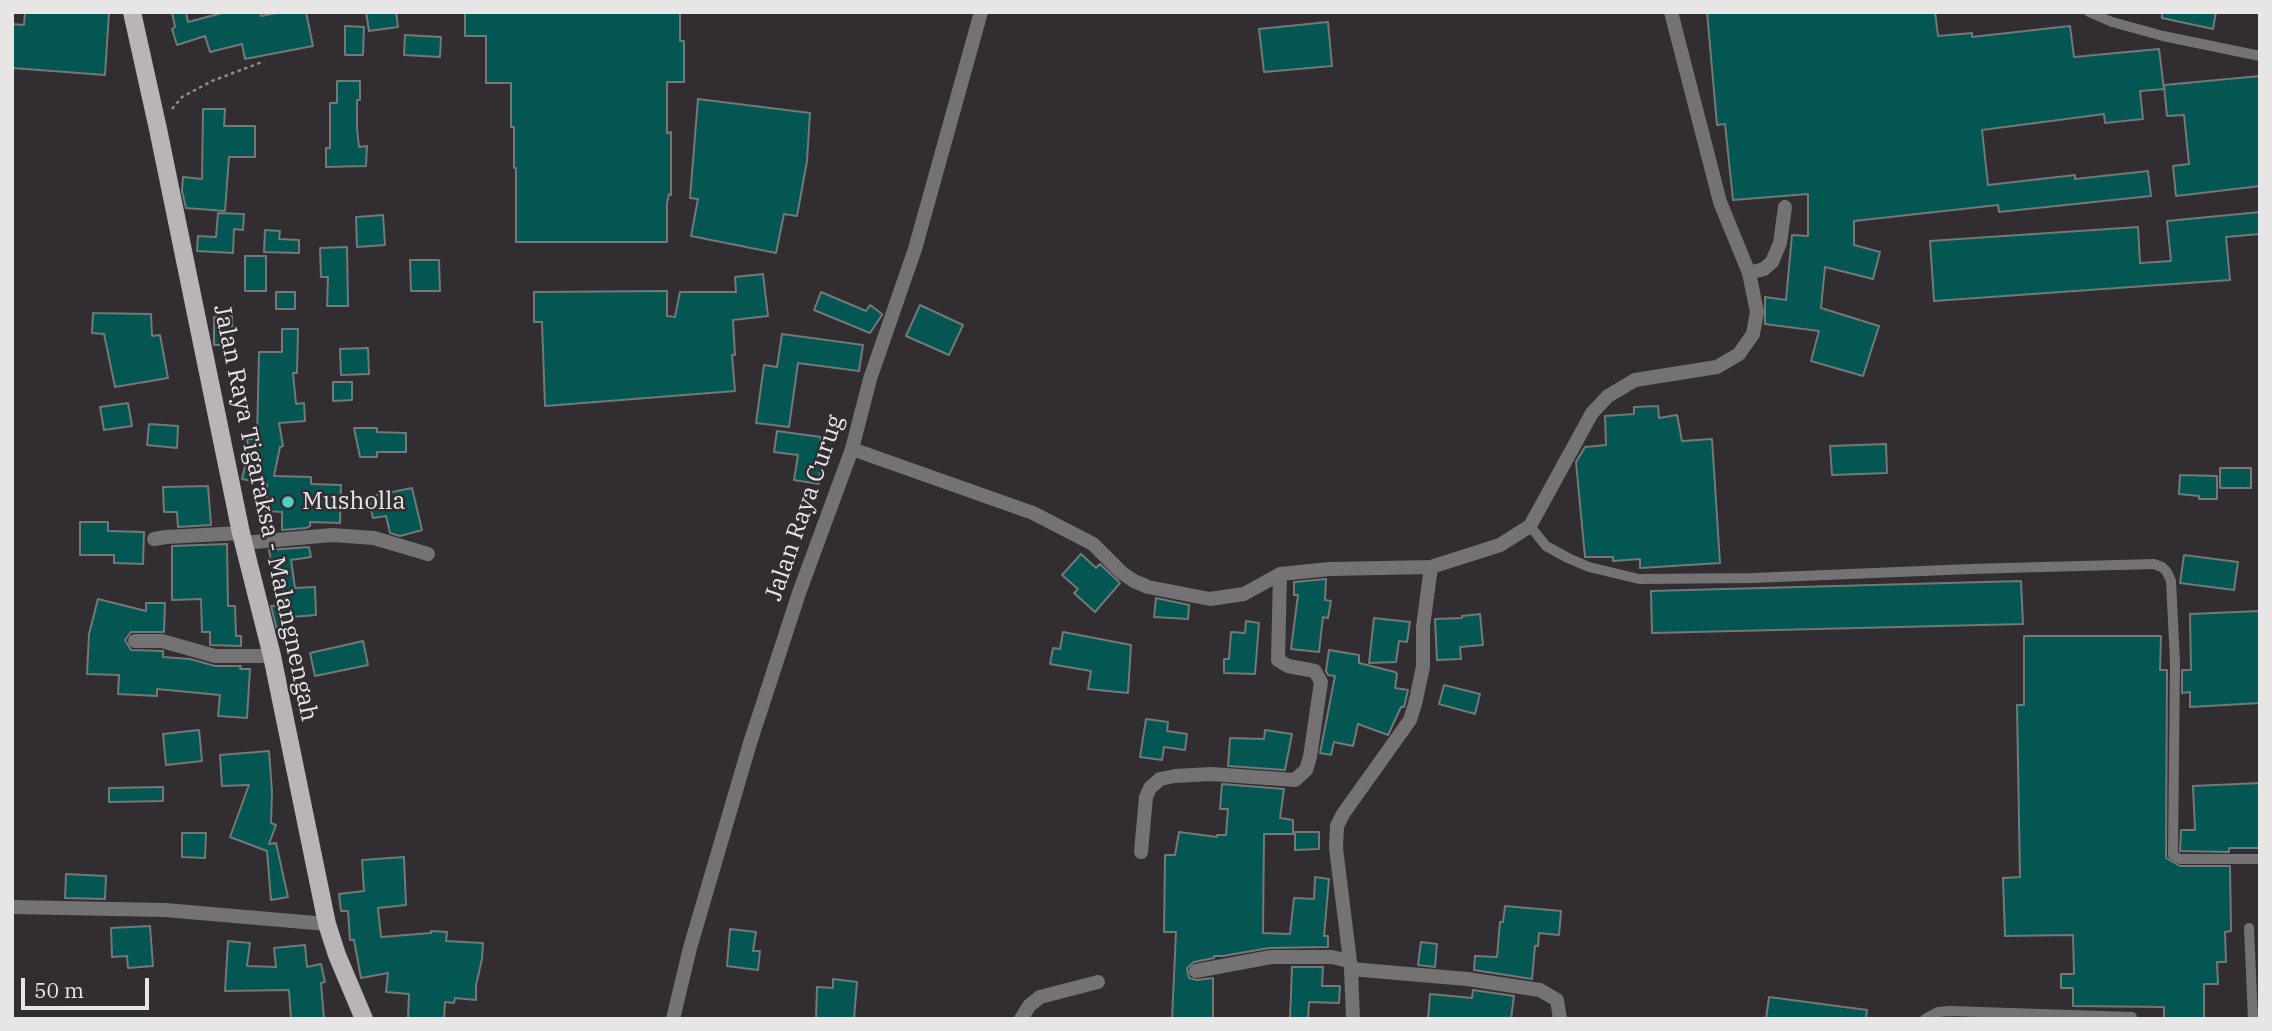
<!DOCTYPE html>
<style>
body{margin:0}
#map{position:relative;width:2272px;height:1031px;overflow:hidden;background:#322d30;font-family:"IBM Plex Serif",serif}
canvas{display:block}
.frame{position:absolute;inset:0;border:14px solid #e8e5e7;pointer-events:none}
.scale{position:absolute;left:21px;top:978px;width:128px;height:32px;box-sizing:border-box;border:4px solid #e8e5e7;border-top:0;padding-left:9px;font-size:21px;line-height:24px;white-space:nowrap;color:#e8e5e7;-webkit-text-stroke:5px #322d30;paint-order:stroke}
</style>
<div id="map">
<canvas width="2272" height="1031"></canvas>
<div class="frame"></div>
<div class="scale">50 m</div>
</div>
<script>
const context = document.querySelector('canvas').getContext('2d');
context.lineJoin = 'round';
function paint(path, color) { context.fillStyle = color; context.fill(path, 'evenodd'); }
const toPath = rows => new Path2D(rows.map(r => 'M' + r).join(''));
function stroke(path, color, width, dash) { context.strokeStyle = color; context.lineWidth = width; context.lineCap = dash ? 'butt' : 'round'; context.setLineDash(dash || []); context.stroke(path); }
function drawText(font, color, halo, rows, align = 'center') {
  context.font = font + ' "IBM Plex Serif",serif'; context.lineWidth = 5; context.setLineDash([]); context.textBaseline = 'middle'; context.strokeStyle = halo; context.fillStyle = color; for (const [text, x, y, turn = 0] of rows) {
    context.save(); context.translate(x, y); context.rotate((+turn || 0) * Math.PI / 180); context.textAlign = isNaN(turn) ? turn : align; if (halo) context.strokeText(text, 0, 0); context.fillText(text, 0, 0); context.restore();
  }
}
const building = toPath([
 [25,12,109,12,105,75,12,68,12,24,24,25,25,12],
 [172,12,186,12,188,22,226,12,260,12,261,16,282,12,306,12,313,46,245,59,242,44,210,52,205,36,177,45,172,29,175,27,172,12],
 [366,12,396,12,398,27,369,31,366,12],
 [465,12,680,12,680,41,684,41,684,82,667,82,667,133,671,132,671,195,669,194,667,203,667,242,516,242,516,168,514,168,514,127,511,127,511,83,486,83,486,36,465,36,465,12],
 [1707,12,1935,12,1938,36,1972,33,1972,37,2070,26,2074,57,2159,49,2164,89,2140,91,2143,119,2105,123,2104,114,1982,130,1988,185,2075,175,2075,179,2148,171,2151,196,1999,212,1998,205,1854,221,1854,245,1880,252,1873,279,1825,267,1821,308,1879,326,1863,376,1811,361,1819,331,1765,324,1765,297,1786,300,1792,235,1808,236,1808,194,1733,200,1725,124,1717,125,1707,12],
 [2162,12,2216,12,2213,29,2162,18,2162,12],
 [1328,22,1332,66,1264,72,1259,29,1328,22],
 [345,26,364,27,363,55,345,55,345,26],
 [405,35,441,37,440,57,404,55,405,35],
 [2260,76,2260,186,2176,196,2173,166,2189,164,2184,115,2167,116,2164,85,2260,76],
 [337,81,360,81,360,100,357,100,357,128,359,147,367,146,366,166,326,167,326,148,330,148,330,103,337,103,337,81],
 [698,99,810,113,807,161,797,216,784,214,776,253,691,236,698,199,690,198,698,99],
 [203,109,225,109,224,126,255,126,255,157,229,157,225,211,186,208,182,191,183,177,202,179,203,109],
 [2260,212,2260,234,2226,237,2230,280,1934,301,1930,241,2138,227,2140,263,2171,261,2167,221,2260,212],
 [218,213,244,214,243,230,234,229,233,253,197,251,198,236,216,237,218,213],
 [383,215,385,245,357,247,356,217,383,215],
 [265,230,280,231,279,239,299,240,299,253,264,252,265,230],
 [347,247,348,306,327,306,328,277,321,277,320,248,347,247],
 [245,256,266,256,266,291,245,291,245,256],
 [410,260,439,260,440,291,411,291,410,260],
 [763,274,768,316,733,320,735,355,732,355,735,391,545,406,542,322,534,322,534,292,667,291,667,316,675,317,680,292,736,292,735,277,763,274],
 [276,292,295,292,295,309,276,309,276,292],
 [821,292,866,311,870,305,882,314,882,315,870,333,814,310,821,292],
 [920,305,963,325,949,355,906,336,920,305],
 [93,313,151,314,152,336,160,335,168,378,115,387,104,334,92,333,93,313],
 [232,316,233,345,214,345,214,317,232,316],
 [282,329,298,329,297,373,293,373,296,404,304,403,305,421,279,423,283,446,280,447,274,476,311,477,311,484,341,485,340,523,310,522,310,526,306,528,282,530,282,512,266,511,267,484,242,479,249,449,247,439,257,439,259,352,282,352,282,329],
 [782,334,863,345,859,371,798,363,789,427,756,423,764,365,777,367,782,334],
 [368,348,369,374,341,375,340,349,368,348],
 [333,382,352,382,352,400,333,401,333,382],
 [128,403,132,426,104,430,100,407,128,403],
 [1658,406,1659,418,1677,415,1682,441,1712,439,1720,563,1640,568,1640,559,1613,561,1613,557,1585,557,1576,462,1585,447,1606,445,1605,416,1634,414,1634,407,1658,406],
 [149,424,178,426,177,448,147,445,149,424],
 [354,428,377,428,377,432,406,433,406,452,377,452,377,457,360,457,354,428],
 [777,431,821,437,818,463,821,463,819,484,794,480,798,455,774,452,777,431],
 [1886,444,1887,473,1832,475,1830,446,1886,444],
 [2220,468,2251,468,2251,488,2220,488,2220,468],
 [2180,475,2217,476,2217,499,2199,499,2199,496,2179,494,2180,475],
 [208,486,211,525,178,527,177,512,164,512,163,487,208,486],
 [412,488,422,530,400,536,390,533,386,516,373,518,368,497,412,488],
 [80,522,108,522,108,531,144,532,143,564,114,563,114,555,80,555,80,522],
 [227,544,228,606,235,606,236,636,241,636,241,646,210,645,210,632,202,632,201,599,172,600,172,546,227,544],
 [309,547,311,557,291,560,295,588,315,587,316,615,291,617,292,633,278,634,271,606,284,605,282,571,273,573,269,550,309,547],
 [1081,554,1096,568,1100,564,1120,583,1095,612,1074,593,1078,589,1062,575,1081,554],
 [2184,555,2238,562,2234,590,2180,583,2184,555],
 [1326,579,1325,600,1331,601,1328,618,1323,617,1319,652,1291,649,1298,595,1294,595,1294,582,1326,579],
 [2021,581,2023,624,1652,633,1651,591,2021,581],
 [1156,598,1189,605,1188,619,1154,617,1156,598],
 [98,599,146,611,146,603,165,603,164,632,131,632,125,640,131,650,161,651,163,651,163,657,190,659,215,666,241,666,240,669,250,669,247,718,218,716,220,695,157,689,157,696,118,694,119,675,87,674,89,634,98,599],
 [2260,611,2260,703,2190,707,2190,692,2182,693,2182,670,2191,670,2190,614,2260,611],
 [1480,614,1483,645,1460,647,1461,659,1437,660,1435,619,1462,618,1462,616,1480,614],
 [1374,618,1410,622,1407,642,1399,641,1396,662,1369,663,1374,618],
 [1246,621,1259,623,1255,674,1224,673,1224,659,1229,659,1231,632,1245,633,1246,621],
 [1063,632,1131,645,1128,693,1088,689,1091,671,1050,664,1053,648,1060,649,1063,632],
 [2024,636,2161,636,2160,670,2167,670,2166,858,2180,866,2230,866,2231,931,2225,932,2226,962,2217,962,2218,984,2204,984,2204,1019,2164,1019,2164,1007,2073,1006,2073,988,2061,988,2061,974,2074,974,2073,935,2005,936,2003,878,2020,877,2017,705,2024,705,2024,636],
 [363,641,368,665,315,676,310,653,363,641],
 [1329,650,1359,655,1359,663,1395,672,1397,674,1395,688,1408,690,1404,707,1401,707,1388,735,1358,724,1353,746,1334,742,1331,755,1320,753,1335,676,1328,675,1326,671,1329,650],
 [1444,685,1480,694,1475,714,1439,704,1444,685],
 [1146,719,1168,722,1167,731,1187,734,1185,750,1164,747,1162,760,1140,757,1146,719],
 [199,730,202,761,166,765,163,734,199,730],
 [1265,730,1292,734,1285,770,1228,766,1230,738,1264,739,1265,730],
 [269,751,272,792,271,823,276,825,269,844,276,843,288,897,271,900,267,851,230,837,249,785,222,786,220,755,269,751],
 [2260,783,2260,848,2229,848,2229,852,2180,851,2181,830,2195,830,2193,786,2260,783],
 [1222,784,1284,789,1280,818,1293,820,1293,834,1264,834,1263,933,1290,934,1294,898,1314,899,1315,877,1329,879,1324,936,1328,936,1328,947,1269,948,1223,956,1214,956,1214,958,1194,962,1187,968,1189,978,1197,980,1213,978,1213,1019,1172,1019,1176,932,1164,932,1165,855,1175,855,1179,832,1217,837,1217,835,1226,835,1228,809,1220,809,1222,784],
 [163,787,163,801,109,802,109,788,163,787],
 [1295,832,1319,832,1319,849,1295,850,1295,832],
 [182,833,206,833,205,858,182,857,182,833],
 [404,857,406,905,378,908,381,937,431,933,431,931,447,932,446,941,483,943,482,959,476,985,476,1000,455,998,454,1003,445,1002,444,1019,408,1019,409,994,386,992,388,973,361,978,354,940,350,940,348,911,341,911,339,894,364,891,362,860,404,857],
 [66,874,106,876,105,899,65,898,66,874],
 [1505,906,1561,911,1559,935,1539,933,1538,946,1535,946,1532,979,1474,970,1475,956,1497,957,1500,922,1503,922,1505,906],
 [150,926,153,966,128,968,127,956,112,957,111,928,150,926],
 [730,929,756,932,753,951,760,951,758,970,727,966,730,929],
 [228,941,250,943,247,966,276,967,274,948,305,945,307,967,321,964,325,982,321,983,324,1019,291,1019,289,990,225,991,228,941],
 [1421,942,1437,944,1435,967,1418,965,1421,942],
 [1292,967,1323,967,1322,986,1340,986,1339,1003,1309,1002,1308,1019,1290,1019,1292,967],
 [833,979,857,982,854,1019,816,1019,817,987,833,988,833,979],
 [1473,990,1514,996,1511,1019,1428,1019,1430,994,1472,998,1473,990],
 [1769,997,1867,1010,1866,1019,1766,1019,1769,997]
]);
paint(building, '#035651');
stroke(building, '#727978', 2);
stroke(toPath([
 [172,109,182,97,212,81,262,62]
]), '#908c8e', 2.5, [3.5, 3.5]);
stroke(toPath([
 [2089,12,2112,22,2163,36,2260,56],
 [1530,526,1546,546,1568,558,1589,567,1639,579,1753,578,1970,569,2154,564,2162,567,2167,572,2171,581,2175,662,2173,855,2180,859,2260,859],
 [2249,928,2253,1019],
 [1925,1019,1938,1012,1950,1011,2132,1017]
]), '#747273', 10);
stroke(toPath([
 [1749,273,1764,269,1772,262,1780,243,1785,207],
 [852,449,1033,513,1093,544,1122,573,1134,581,1148,587,1210,599,1244,594,1280,574,1330,569,1431,567,1500,545,1530,526,1592,413,1608,396,1635,380,1717,367,1739,354,1753,334,1757,312,1749,273,1720,202,1671,12],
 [154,539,166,537,241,533],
 [243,543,332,535,374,538,428,554],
 [135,641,162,641,215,656,272,656],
 [1141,852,1146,797,1150,788,1160,779,1175,776,1211,774,1295,780,1306,770,1310,757,1321,682,1315,671,1288,666,1278,660,1280,574],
 [12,907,165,910,327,924],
 [1351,969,1467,979,1540,990,1557,1000,1560,1019],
 [1196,971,1271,957,1332,957,1349,961],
 [1021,1019,1029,1006,1040,997,1098,982],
 [1353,1019,1351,969,1336,848,1337,826,1343,814,1410,720,1415,704,1423,667,1423,627,1431,567]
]), '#747273', 14);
stroke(toPath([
 [673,1019,690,948,750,743,799,593,852,449,870,379,915,249,981,12]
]), '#747273', 14);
stroke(toPath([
 [132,12,158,129,241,533,272,656,327,924,337,955,364,1019]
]), '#b9b4b7', 18);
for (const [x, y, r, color] of [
 [288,502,7,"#55cec5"]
]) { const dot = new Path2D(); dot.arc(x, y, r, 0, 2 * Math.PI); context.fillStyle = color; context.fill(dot); stroke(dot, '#322d30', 2.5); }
drawText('24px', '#e8e5e7', '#322d30', [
 ["Musholla",302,502]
], 'left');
drawText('24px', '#e8e5e7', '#322d30', [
 ["Jalan Raya Curug",805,508,-71],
 ["Jalan Raya Tigaraksa - Malangnengah",265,513,78]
]);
</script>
